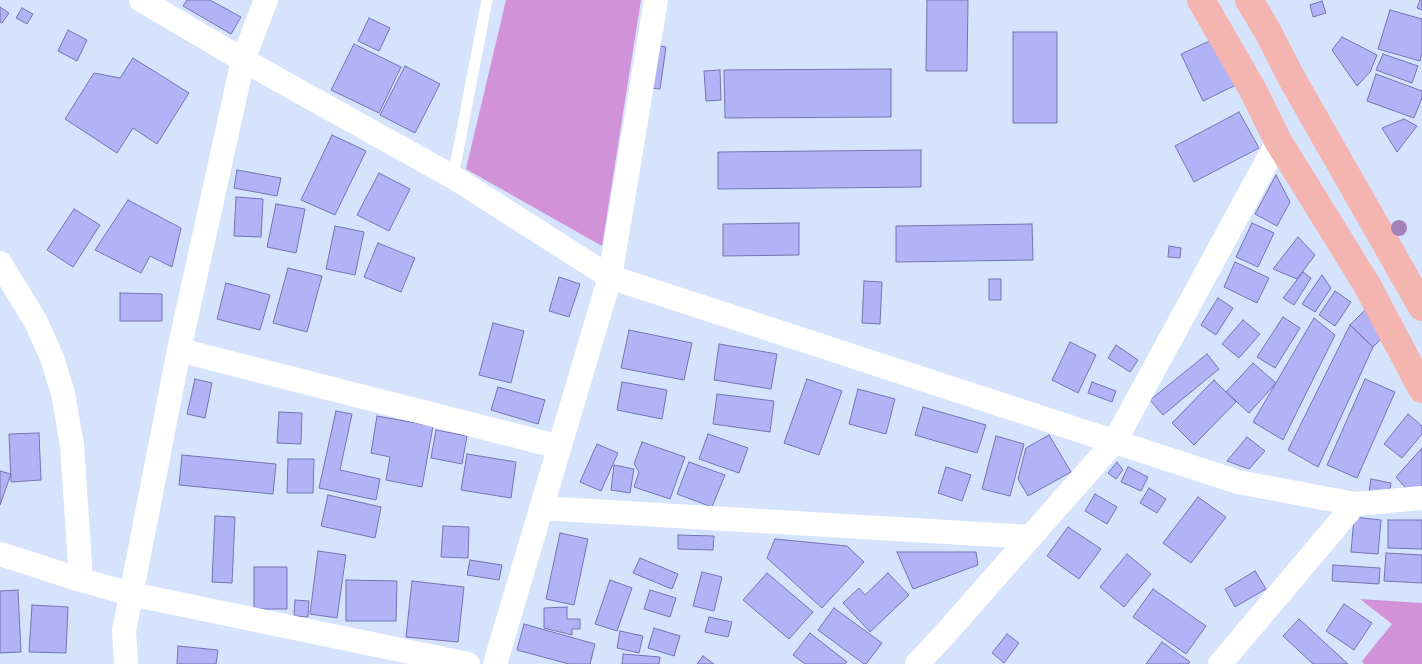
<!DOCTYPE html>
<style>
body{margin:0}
canvas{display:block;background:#d6e3fd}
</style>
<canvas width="1422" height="664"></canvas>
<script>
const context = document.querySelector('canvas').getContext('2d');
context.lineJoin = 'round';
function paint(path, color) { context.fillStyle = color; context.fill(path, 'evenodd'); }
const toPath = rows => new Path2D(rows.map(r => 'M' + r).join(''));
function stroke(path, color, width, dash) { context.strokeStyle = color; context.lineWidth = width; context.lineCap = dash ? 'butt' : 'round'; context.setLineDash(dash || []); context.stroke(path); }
paint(toPath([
 [506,0,641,0,602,246,466,169],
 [1360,599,1422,603,1422,664,1364,664,1362,661,1392,624]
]), '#d192d7');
const building = toPath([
 [187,0,210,0,241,17,231,34,183,6,187,0],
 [927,0,968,0,967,71,926,71,927,0],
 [1420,0,1422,0,1422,10,1417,8,1420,0],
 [1322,1,1326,13,1313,17,1310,5,1322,1],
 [0,7,9,13,2,23,0,22,0,7],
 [22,8,33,14,27,24,16,18,22,8],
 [1390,10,1422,19,1422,53,1420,61,1378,49,1390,10],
 [369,18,390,28,379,51,358,41,369,18],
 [68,30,87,40,77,61,58,51,68,30],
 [1013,32,1057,32,1057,123,1013,123,1013,32],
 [1342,37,1377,55,1370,72,1357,86,1332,50,1342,37],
 [1214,39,1236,85,1203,101,1181,54,1214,39],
 [354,44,401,67,379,113,331,90,354,44],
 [656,45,666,47,660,89,650,88,656,45],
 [1383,54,1418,66,1412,83,1376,70,1383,54],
 [133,58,189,93,157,144,133,128,117,153,65,119,94,73,120,78,133,58],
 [405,66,440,84,415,133,380,115,405,66],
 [891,69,891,117,725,118,724,70,891,69],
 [720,70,721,100,706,101,704,71,720,70],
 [1376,74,1422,91,1422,98,1414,118,1367,101,1376,74],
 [1239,112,1259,148,1194,182,1175,146,1239,112],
 [1404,119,1417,126,1397,152,1382,128,1404,119],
 [332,135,366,151,335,215,301,200,332,135],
 [921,150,921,187,718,189,718,152,921,150],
 [237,170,281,178,277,196,234,188,237,170],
 [379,173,410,189,389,231,357,215,379,173],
 [1276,175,1290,202,1277,226,1255,214,1276,175],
 [236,197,263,199,261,237,234,236,236,197],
 [128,200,181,228,172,267,150,256,141,273,95,250,128,200],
 [276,204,305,209,296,253,267,247,276,204],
 [74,209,100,225,73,267,47,250,74,209],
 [799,223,799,255,723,256,723,224,799,223],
 [1252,223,1274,233,1258,267,1236,257,1252,223],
 [1032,224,1033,260,896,262,896,226,1032,224],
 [335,226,364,232,355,275,326,269,335,226],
 [1298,237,1315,255,1297,279,1273,269,1298,237],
 [378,243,415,258,401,292,364,277,378,243],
 [1169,246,1181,248,1180,258,1168,257,1169,246],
 [1235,262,1269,278,1257,303,1224,287,1235,262],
 [288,268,322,276,307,332,273,323,288,268],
 [1303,272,1311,278,1294,305,1283,298,1303,272],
 [1322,275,1331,288,1315,312,1302,304,1322,275],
 [559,277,580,284,569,317,549,311,559,277],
 [989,279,1001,279,1001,300,989,300,989,279],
 [864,281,882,282,880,324,862,323,864,281],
 [226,283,270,295,260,330,217,319,226,283],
 [1335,291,1351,302,1335,326,1319,315,1335,291],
 [120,293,162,294,162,321,120,321,120,293],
 [1218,298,1233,308,1216,335,1201,325,1218,298],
 [1365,310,1388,332,1373,347,1350,325,1365,310],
 [1283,317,1300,328,1275,368,1257,357,1283,317],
 [1314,318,1335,335,1283,440,1253,422,1314,318],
 [1243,320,1260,334,1239,358,1222,344,1243,320],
 [493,323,524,331,511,383,479,375,493,323],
 [1350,325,1373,347,1318,467,1288,450,1350,325],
 [629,330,692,343,684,380,621,368,629,330],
 [1070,342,1096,355,1078,393,1052,380,1070,342],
 [719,344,777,354,771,389,714,380,719,344],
 [1116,345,1138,360,1130,372,1108,358,1116,345],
 [1207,354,1219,369,1163,415,1150,400,1207,354],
 [1253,363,1276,383,1249,413,1226,392,1253,363],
 [195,379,212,383,205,418,187,414,195,379],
 [807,379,842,391,819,455,784,443,807,379],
 [1365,379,1395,392,1357,478,1327,465,1365,379],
 [1214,380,1236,402,1194,445,1172,423,1214,380],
 [622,382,667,390,662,419,617,410,622,382],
 [1092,382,1116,391,1112,402,1088,393,1092,382],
 [498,387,545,400,538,424,491,410,498,387],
 [858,389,895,399,886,434,849,424,858,389],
 [717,394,774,401,770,432,713,424,717,394],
 [923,407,986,425,977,453,915,435,923,407],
 [336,411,352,414,340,470,380,479,376,500,319,488,336,411],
 [279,412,302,413,301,444,277,443,279,412],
 [1408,414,1422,426,1422,434,1402,458,1384,444,1408,414],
 [377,416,433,426,422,487,386,480,390,457,371,453,377,416],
 [436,430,467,436,462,464,431,458,436,430],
 [39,433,41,480,11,482,9,434,39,433],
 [708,434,748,448,739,473,699,459,708,434],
 [1049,435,1071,472,1028,496,1018,479,1026,448,1049,435],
 [996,436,1024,444,1010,496,982,489,996,436],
 [1247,437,1265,451,1249,469,1227,461,1247,437],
 [642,442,685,457,670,499,634,487,639,472,634,464,642,442],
 [597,444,618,453,601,491,580,482,597,444],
 [1422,448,1422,493,1411,494,1396,477,1422,448],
 [467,454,516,462,511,498,461,490,467,454],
 [182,455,276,464,273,494,179,485,182,455],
 [288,459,314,459,313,493,287,493,288,459],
 [689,462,725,475,712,507,677,494,689,462],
 [1117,462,1123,470,1116,479,1108,473,1117,462],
 [614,465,634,469,630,493,611,490,614,465],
 [946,467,971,475,962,501,938,493,946,467],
 [1128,467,1148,477,1141,491,1121,482,1128,467],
 [0,471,11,474,0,505,0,471],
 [1371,479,1391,483,1389,495,1369,492,1371,479],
 [1149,488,1166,499,1157,513,1140,503,1149,488],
 [1095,494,1117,507,1107,524,1085,511,1095,494],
 [328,495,381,507,375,538,321,526,328,495],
 [1198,497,1226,517,1191,563,1163,543,1198,497],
 [215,516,235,517,232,583,212,582,215,516],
 [1354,517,1381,520,1378,554,1351,552,1354,517],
 [1388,520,1422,520,1422,549,1388,548,1388,520],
 [443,526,469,527,468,558,441,557,443,526],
 [1068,527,1101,549,1079,579,1047,556,1068,527],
 [560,533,588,539,574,605,546,599,560,533],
 [678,535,714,536,713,550,678,549,678,535],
 [775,539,847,546,864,562,822,608,767,558,775,539],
 [318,551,346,555,337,618,310,614,318,551],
 [897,552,976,552,978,565,913,589,897,552],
 [1386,553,1422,555,1422,583,1384,581,1386,553],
 [1127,554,1151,574,1124,607,1100,587,1127,554],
 [640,558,678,574,672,589,633,573,640,558],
 [470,560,502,565,499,580,467,575,470,560],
 [1333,565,1380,568,1379,584,1332,581,1333,565],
 [254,567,287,567,287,609,254,609,254,567],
 [1255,571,1266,589,1235,607,1225,589,1255,571],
 [702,572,722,577,714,611,693,606,702,572],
 [767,573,813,612,789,639,743,600,767,573],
 [888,573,909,595,870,632,843,603,859,588,865,595,888,573],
 [346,580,397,581,396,621,346,621,346,580],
 [610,580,632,588,617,631,595,624,610,580],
 [412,581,464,587,458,642,406,637,412,581],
 [1153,589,1206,626,1186,654,1133,617,1153,589],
 [18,590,21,652,0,653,0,591,18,590],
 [650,590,676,598,670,617,644,609,650,590],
 [295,600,309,601,308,617,294,616,295,600],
 [1344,604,1372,623,1354,650,1326,631,1344,604],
 [32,605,68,607,66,653,29,652,32,605],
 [567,607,567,619,580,619,580,629,572,629,572,635,544,628,544,608,567,607],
 [834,608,882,643,866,664,864,664,818,630,834,608],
 [709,617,732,622,728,637,705,632,709,617],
 [1299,619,1348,664,1313,664,1283,636,1299,619],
 [524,624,595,644,590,664,569,664,517,650,524,624],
 [654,628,680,636,674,656,648,648,654,628],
 [620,631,643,636,639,653,617,648,620,631],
 [810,633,847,662,845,664,805,664,793,655,810,633],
 [1007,634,1019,643,1004,663,992,653,1007,634],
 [1162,642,1190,662,1188,664,1146,664,1162,642],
 [178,646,218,650,216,664,177,664,178,646],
 [623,654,660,657,659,664,622,664,623,654],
 [703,656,714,664,697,664,703,656]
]);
paint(building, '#b2b2f6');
stroke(building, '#7474b2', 1);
stroke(toPath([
 [453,177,487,0]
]), '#fff', 11);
stroke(toPath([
 [141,0,243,60,453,177,610,277,1238,482,1355,504,1422,498],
 [0,263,36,322,52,358,63,393,72,445,81,580],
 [179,350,560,447],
 [541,508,1031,537],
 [0,554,81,580,131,594,468,664],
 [126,664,124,631,179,350,243,60,266,0],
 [495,664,610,277,656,0],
 [917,664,945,634,1115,441,1278,141],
 [1220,664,1355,504]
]), '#fff', 24);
stroke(toPath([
 [1201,0,1254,92,1278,141,1367,285,1422,389],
 [1249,0,1267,30,1291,77,1422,307]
]), '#f4b4af', 28);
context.fillStyle = '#a481ba';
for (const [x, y] of [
 [1399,228]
]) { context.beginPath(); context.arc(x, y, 8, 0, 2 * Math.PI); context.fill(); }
</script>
